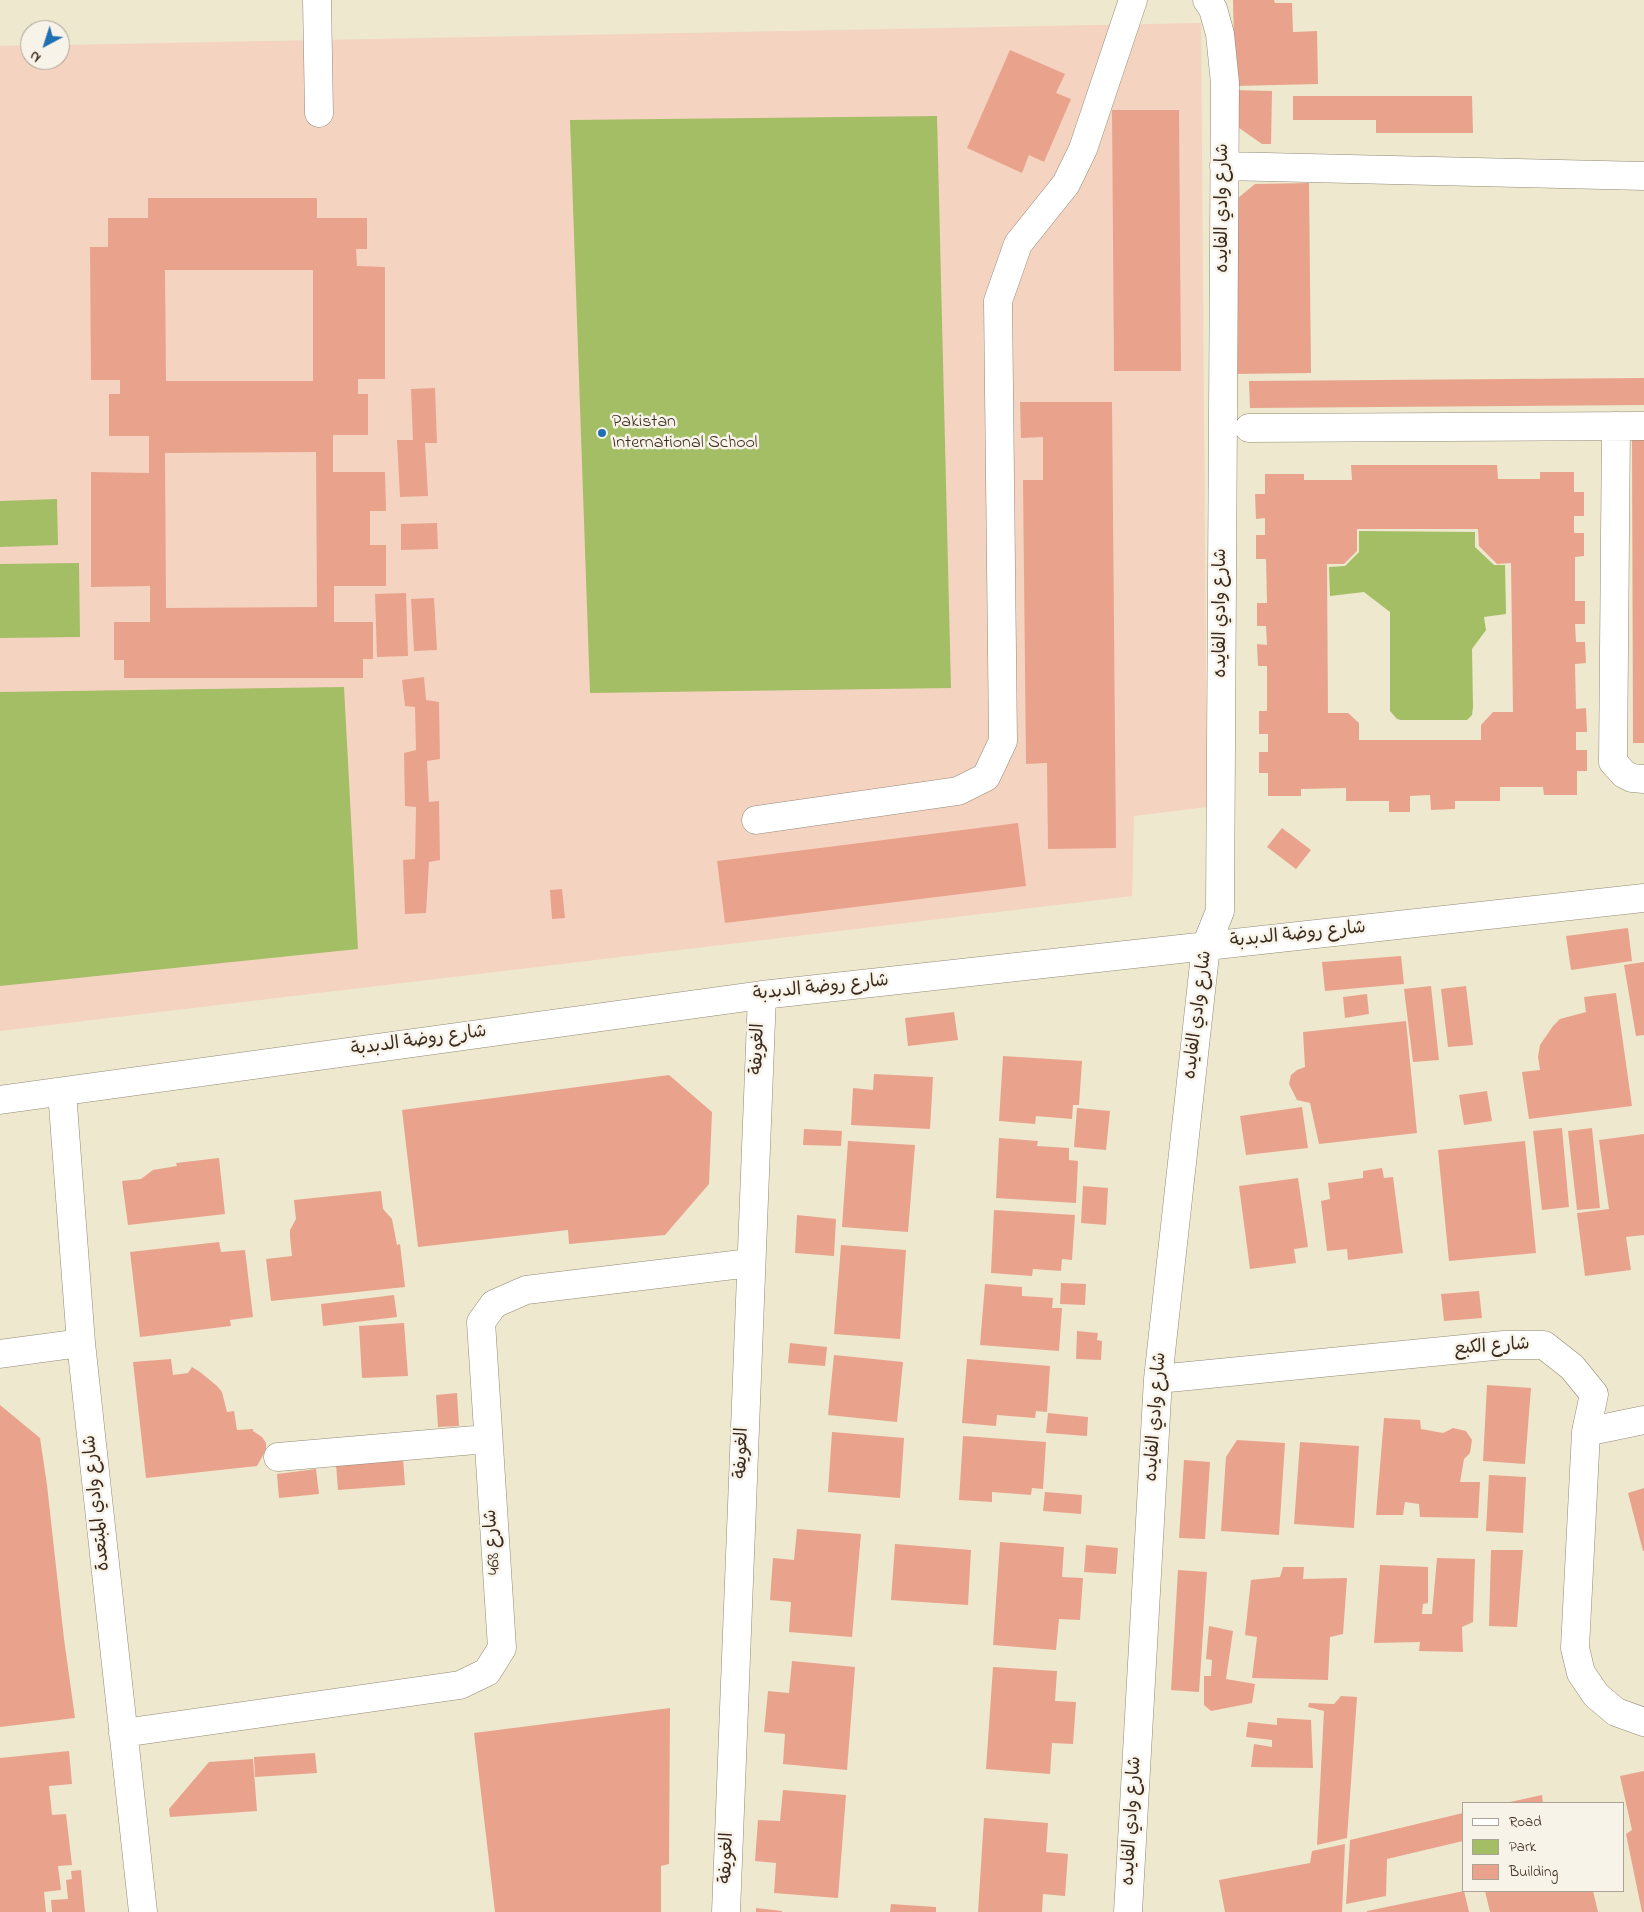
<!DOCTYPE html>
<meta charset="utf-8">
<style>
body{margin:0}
#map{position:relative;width:1644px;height:1912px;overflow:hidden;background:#ede8ce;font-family:"Indie Flower",sans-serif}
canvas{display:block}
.legend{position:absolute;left:1462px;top:1802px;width:162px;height:90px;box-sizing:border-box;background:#f7f3e8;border:1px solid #aca397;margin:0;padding:6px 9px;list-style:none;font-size:15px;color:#3b2a1e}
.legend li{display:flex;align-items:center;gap:10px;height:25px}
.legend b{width:25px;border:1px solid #aca397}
.north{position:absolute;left:20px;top:20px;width:50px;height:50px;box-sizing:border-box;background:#f7f3e8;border:1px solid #aca397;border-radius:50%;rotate:220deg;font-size:14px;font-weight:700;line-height:20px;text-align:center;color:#3b2a1e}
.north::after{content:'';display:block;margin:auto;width:18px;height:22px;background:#1f6fb2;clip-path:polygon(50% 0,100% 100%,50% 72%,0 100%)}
</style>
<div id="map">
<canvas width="1644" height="1912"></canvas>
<ul class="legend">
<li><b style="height:6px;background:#fff"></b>Road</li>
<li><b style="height:14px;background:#a3be65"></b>Park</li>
<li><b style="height:14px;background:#e9a38d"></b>Building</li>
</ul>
<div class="north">N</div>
</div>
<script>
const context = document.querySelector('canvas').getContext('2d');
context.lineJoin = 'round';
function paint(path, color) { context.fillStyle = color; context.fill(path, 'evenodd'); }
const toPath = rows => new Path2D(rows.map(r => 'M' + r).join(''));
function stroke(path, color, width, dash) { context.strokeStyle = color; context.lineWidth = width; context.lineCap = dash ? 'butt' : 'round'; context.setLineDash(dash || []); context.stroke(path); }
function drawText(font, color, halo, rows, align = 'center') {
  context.font = font + ' "Indie Flower","Playpen Sans Arabic",sans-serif'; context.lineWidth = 5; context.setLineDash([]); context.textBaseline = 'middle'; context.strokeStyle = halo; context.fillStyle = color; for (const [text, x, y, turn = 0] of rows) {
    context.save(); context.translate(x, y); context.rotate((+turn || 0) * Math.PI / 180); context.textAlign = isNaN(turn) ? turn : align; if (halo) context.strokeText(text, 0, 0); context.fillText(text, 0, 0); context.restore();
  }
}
paint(toPath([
 [1201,23,1207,807,1134,816,1132,896,0,1031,0,46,30,45,30,60,60,60,60,45]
]), '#f5d3c1');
paint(toPath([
 [937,116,951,688,590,693,570,120],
 [57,499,58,545,0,547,0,501],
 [1359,531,1475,532,1475,547,1494,565,1505,565,1506,614,1484,617,1486,630,1472,649,1473,707,1472,715,1467,720,1401,720,1397,719,1390,711,1390,612,1364,592,1330,596,1329,567,1345,566,1359,552],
 [79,563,80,637,0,638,0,564],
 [344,687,358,949,0,986,0,692]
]), '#a3be65');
paint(toPath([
 [1233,0,1274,0,1275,3,1292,3,1293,32,1317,31,1318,84,1235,86],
 [1010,50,1065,74,1056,93,1071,99,1044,162,1029,155,1022,173,967,148],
 [1233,90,1272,91,1271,144,1262,144,1232,123],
 [1293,96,1472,96,1473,133,1376,133,1376,120,1293,120],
 [1112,110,1179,110,1181,371,1114,371],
 [1309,183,1311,373,1234,374,1233,202,1255,184],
 [148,198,317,198,317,218,367,218,367,249,356,249,357,266,385,267,385,379,358,379,358,394,368,394,368,435,333,435,333,472,385,472,386,511,370,511,370,545,386,545,386,586,334,586,334,622,373,622,373,659,363,659,363,678,124,678,124,660,114,660,114,622,150,622,150,586,91,587,91,472,149,473,149,436,109,436,109,394,120,394,120,380,91,380,90,247,108,247,108,218,148,218],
 [165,270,313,270,313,381,166,381],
 [316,452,317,607,166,608,165,453],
 [1644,378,1644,405,1250,408,1249,381],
 [435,388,437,443,425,443,428,496,400,497,397,440,413,440,411,389],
 [1020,402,1112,402,1116,848,1048,849,1047,763,1026,764,1023,480,1043,480,1043,437,1021,438],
 [1632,439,1644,439,1644,743,1633,743],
 [1351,465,1497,465,1498,479,1540,479,1540,472,1574,472,1574,492,1584,492,1584,516,1574,516,1574,533,1584,533,1584,556,1575,557,1575,601,1585,601,1585,624,1575,624,1576,642,1585,642,1586,663,1575,664,1576,709,1586,708,1587,732,1576,732,1576,750,1587,750,1587,771,1577,771,1577,795,1544,795,1543,787,1500,787,1500,801,1455,801,1455,809,1431,810,1430,795,1410,796,1410,812,1389,812,1389,801,1346,801,1346,788,1301,789,1301,796,1268,796,1268,773,1259,773,1259,752,1268,752,1268,734,1259,734,1259,711,1267,711,1267,666,1258,666,1257,644,1267,645,1266,626,1257,626,1257,603,1267,603,1266,559,1256,559,1256,535,1265,535,1265,518,1256,519,1255,494,1265,494,1265,474,1304,474,1304,480,1352,480],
 [1357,529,1478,529,1479,546,1497,564,1511,563,1513,712,1493,712,1481,725,1481,740,1359,740,1359,723,1348,713,1328,713,1327,564,1344,564,1357,551],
 [437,523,438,549,401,550,401,524],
 [406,593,408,656,377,657,375,594],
 [434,598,437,650,414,651,411,599],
 [424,677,426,700,439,702,440,759,427,761,429,802,439,801,440,860,429,862,426,913,405,914,403,860,415,859,416,807,405,806,404,753,416,750,415,707,405,706,402,680],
 [1018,823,1026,886,725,923,717,861],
 [1282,828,1311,850,1296,869,1267,847],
 [562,889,565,918,552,919,550,890],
 [1628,928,1632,961,1571,970,1566,936],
 [1401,956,1404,984,1325,991,1322,962],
 [1644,962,1644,1035,1636,1036,1624,965],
 [1431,986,1439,1060,1413,1062,1404,989],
 [1466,986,1473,1045,1448,1047,1441,989],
 [1616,993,1632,1106,1529,1119,1522,1072,1540,1070,1538,1057,1540,1045,1553,1026,1560,1019,1586,1012,1584,997],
 [1367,994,1369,1014,1345,1018,1343,997],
 [954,1012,958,1040,908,1046,905,1018],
 [1406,1021,1417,1133,1319,1144,1310,1103,1297,1100,1289,1084,1291,1075,1297,1070,1305,1067,1303,1032],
 [1003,1056,1082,1061,1079,1105,1073,1105,1072,1119,1036,1116,1035,1124,999,1121],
 [874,1074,933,1077,930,1129,851,1125,853,1088,873,1090],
 [669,1075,712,1112,709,1184,665,1235,569,1244,568,1230,418,1247,402,1110],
 [1487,1091,1492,1121,1464,1125,1459,1095],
 [1302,1107,1308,1148,1246,1155,1240,1116],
 [1077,1108,1110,1111,1106,1150,1074,1147],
 [1562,1128,1569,1207,1542,1210,1533,1131],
 [1592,1128,1600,1208,1577,1210,1568,1131],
 [804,1129,842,1131,841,1146,803,1145],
 [1644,1134,1644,1235,1626,1237,1631,1270,1585,1276,1577,1213,1609,1209,1599,1140],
 [999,1138,1038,1141,1037,1146,1069,1148,1069,1160,1078,1161,1076,1203,996,1198],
 [848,1141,915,1145,908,1232,842,1227],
 [1525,1141,1536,1253,1449,1261,1438,1150],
 [219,1158,225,1214,128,1225,122,1181,141,1179,153,1170,177,1166,176,1163],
 [1382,1168,1384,1178,1393,1177,1403,1253,1348,1260,1347,1249,1327,1251,1321,1201,1330,1199,1328,1183,1363,1178,1363,1171],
 [1298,1178,1308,1247,1294,1249,1296,1263,1250,1269,1239,1186],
 [1083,1186,1108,1188,1106,1225,1081,1223],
 [381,1191,383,1209,392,1219,397,1245,400,1244,405,1287,271,1301,266,1259,292,1256,290,1237,290,1230,296,1219,294,1200],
 [994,1210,1075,1215,1072,1260,1062,1259,1061,1271,1033,1269,1032,1276,991,1273],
 [797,1215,836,1219,834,1256,795,1253],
 [219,1242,221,1252,245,1250,253,1317,230,1320,231,1326,140,1337,130,1252],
 [841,1245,906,1250,900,1339,834,1334],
 [1061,1283,1086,1284,1085,1305,1060,1304],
 [985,1284,1022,1287,1022,1296,1053,1298,1052,1308,1062,1308,1059,1351,980,1345],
 [1479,1291,1482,1318,1444,1321,1441,1294],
 [394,1295,397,1317,323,1326,321,1304],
 [404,1323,408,1376,362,1378,359,1326],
 [1077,1331,1098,1333,1097,1340,1102,1341,1101,1360,1076,1359],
 [790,1343,827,1347,825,1366,788,1363],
 [834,1355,903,1362,897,1422,828,1415],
 [171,1359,173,1375,188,1373,192,1367,200,1372,217,1386,222,1392,227,1412,234,1411,237,1430,253,1429,253,1431,262,1437,266,1443,266,1450,257,1466,146,1478,133,1362],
 [967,1359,1050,1366,1047,1412,1036,1411,1035,1418,997,1415,996,1426,962,1423],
 [1487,1385,1531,1388,1525,1464,1483,1461],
 [457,1393,459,1426,438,1427,436,1395],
 [0,1405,40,1438,47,1485,64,1639,75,1718,0,1727],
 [1048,1413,1088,1417,1087,1436,1046,1433],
 [1384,1418,1420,1420,1421,1429,1443,1433,1453,1428,1466,1431,1472,1440,1470,1453,1464,1459,1460,1482,1480,1482,1478,1518,1420,1517,1419,1504,1405,1502,1403,1515,1376,1515],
 [832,1432,904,1438,900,1498,828,1492],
 [963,1436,1046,1442,1043,1489,1032,1488,1031,1495,992,1492,992,1502,959,1500],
 [1237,1440,1285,1443,1279,1535,1221,1531,1226,1457],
 [1300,1442,1359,1446,1354,1528,1294,1524],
 [403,1458,405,1485,338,1490,336,1464],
 [1184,1460,1210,1462,1205,1539,1179,1538],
 [316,1469,319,1494,279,1498,277,1474],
 [1489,1475,1526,1477,1523,1533,1486,1531],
 [1644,1488,1644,1551,1643,1551,1628,1493],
 [1045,1492,1082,1495,1081,1514,1043,1511],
 [797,1529,861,1534,852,1637,789,1632,791,1602,770,1600,773,1558,794,1560],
 [1000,1542,1064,1547,1062,1577,1083,1578,1080,1620,1059,1619,1056,1650,993,1645],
 [895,1544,971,1550,968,1605,891,1600],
 [1086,1545,1118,1548,1116,1574,1084,1572],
 [1491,1550,1523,1550,1517,1627,1489,1626],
 [1437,1558,1475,1559,1473,1622,1462,1627,1463,1652,1419,1651,1420,1642,1374,1643,1380,1565,1428,1567,1428,1603,1423,1604,1422,1614,1432,1614],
 [1283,1567,1304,1567,1303,1579,1347,1578,1343,1634,1330,1637,1328,1680,1252,1678,1257,1637,1245,1635,1251,1580,1280,1577],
 [1178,1570,1207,1572,1199,1692,1171,1690],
 [1209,1626,1233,1631,1226,1679,1255,1684,1252,1703,1211,1711,1204,1705,1204,1676,1211,1676,1212,1660,1206,1659],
 [792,1661,855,1667,847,1770,783,1764,785,1734,764,1732,768,1691,789,1693],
 [993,1667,1057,1671,1055,1701,1076,1702,1073,1744,1052,1743,1050,1774,986,1769],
 [1341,1696,1357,1697,1347,1838,1317,1845,1324,1711,1308,1707,1309,1703,1334,1704],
 [670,1708,669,1864,661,1866,661,1912,495,1912,474,1733],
 [1277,1718,1311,1720,1313,1768,1251,1767,1254,1744,1272,1747,1272,1740,1246,1737,1248,1722,1277,1725],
 [69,1751,72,1784,49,1786,52,1815,66,1814,72,1865,58,1866,61,1890,44,1892,46,1912,0,1912,0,1758],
 [315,1753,317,1773,255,1777,254,1757],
 [253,1759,257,1811,170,1817,169,1809,209,1762],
 [1644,1771,1644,1912,1642,1912,1626,1834,1632,1830,1620,1776],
 [783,1790,846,1795,838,1898,774,1893,776,1863,755,1861,758,1820,780,1821],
 [1542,1795,1543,1803,1510,1803,1510,1802],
 [1463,1813,1463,1841,1387,1859,1386,1896,1346,1904,1350,1840],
 [984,1818,1048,1823,1046,1852,1068,1854,1065,1896,1043,1894,1042,1912,978,1912],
 [1345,1844,1342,1912,1225,1912,1219,1880,1310,1863,1312,1851],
 [81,1870,85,1912,52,1912,51,1900,68,1899,66,1880,72,1879,71,1871],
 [1464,1891,1469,1912,1367,1912,1367,1911],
 [1485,1891,1593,1891,1598,1912,1490,1912],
 [891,1904,936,1907,936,1912,890,1912],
 [756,1908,782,1911,782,1912,756,1912]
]), '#e9a38d');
const minor = toPath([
 [317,0,319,113],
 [1224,166,1644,176],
 [1616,426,1613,762,1624,774,1632,778,1644,779],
 [1249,428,1644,426],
 [756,820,958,791,986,777,1003,741,998,301,1018,244,1066,184,1083,149,1133,0],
 [62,1092,81,1343,143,1912],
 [0,1100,762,995,1644,898],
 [0,1354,81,1343],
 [1158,1379,1504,1345,1544,1345,1572,1367,1594,1394,1586,1432,1575,1648,1581,1673,1596,1695,1616,1712,1644,1722],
 [1586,1432,1644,1420],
 [278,1457,487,1439],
 [123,1733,460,1685,487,1672,502,1648,481,1322,494,1304,526,1290,750,1263],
 [726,1912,762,995],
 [1128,1912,1158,1379,1206,946,1220,911,1225,83,1220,34,1213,9,1207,0]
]);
stroke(minor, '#948976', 29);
stroke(minor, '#fff', 28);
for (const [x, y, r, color] of [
 [602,433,5,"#1f6fb2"]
]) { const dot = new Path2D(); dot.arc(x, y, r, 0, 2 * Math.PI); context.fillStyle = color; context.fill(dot); stroke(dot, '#f7f3e8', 2); }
drawText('18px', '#3b2a1e', '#f7f3e8', [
 ["شارع وادي الفايده",1224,208,-90],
 ["شارع وادي الفايده",1222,613,-90],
 ["شارع روضة الدبدبة",1298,936,-6],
 ["شارع روضة الدبدبة",821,989,-6],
 ["شارع وادي الفايده",1199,1015,-83],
 ["شارع روضة الدبدبة",419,1042,-8],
 ["الغويفة",759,1049,-88],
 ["شارع الكبع",1492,1348,-4],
 ["شارع وادي الفايده",1157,1417,-86],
 ["الغويفة",743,1453,-88],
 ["شارع وادي المبتعدة",98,1503,-96],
 ["شارع 468",494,1542,-94],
 ["شارع وادي الفايده",1133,1821,-87],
 ["الغويفة",728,1858,-88]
]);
drawText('18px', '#3b2a1e', '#f7f3e8', [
 ["Pakistan",612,423],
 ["International School",612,444]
], 'left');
</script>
